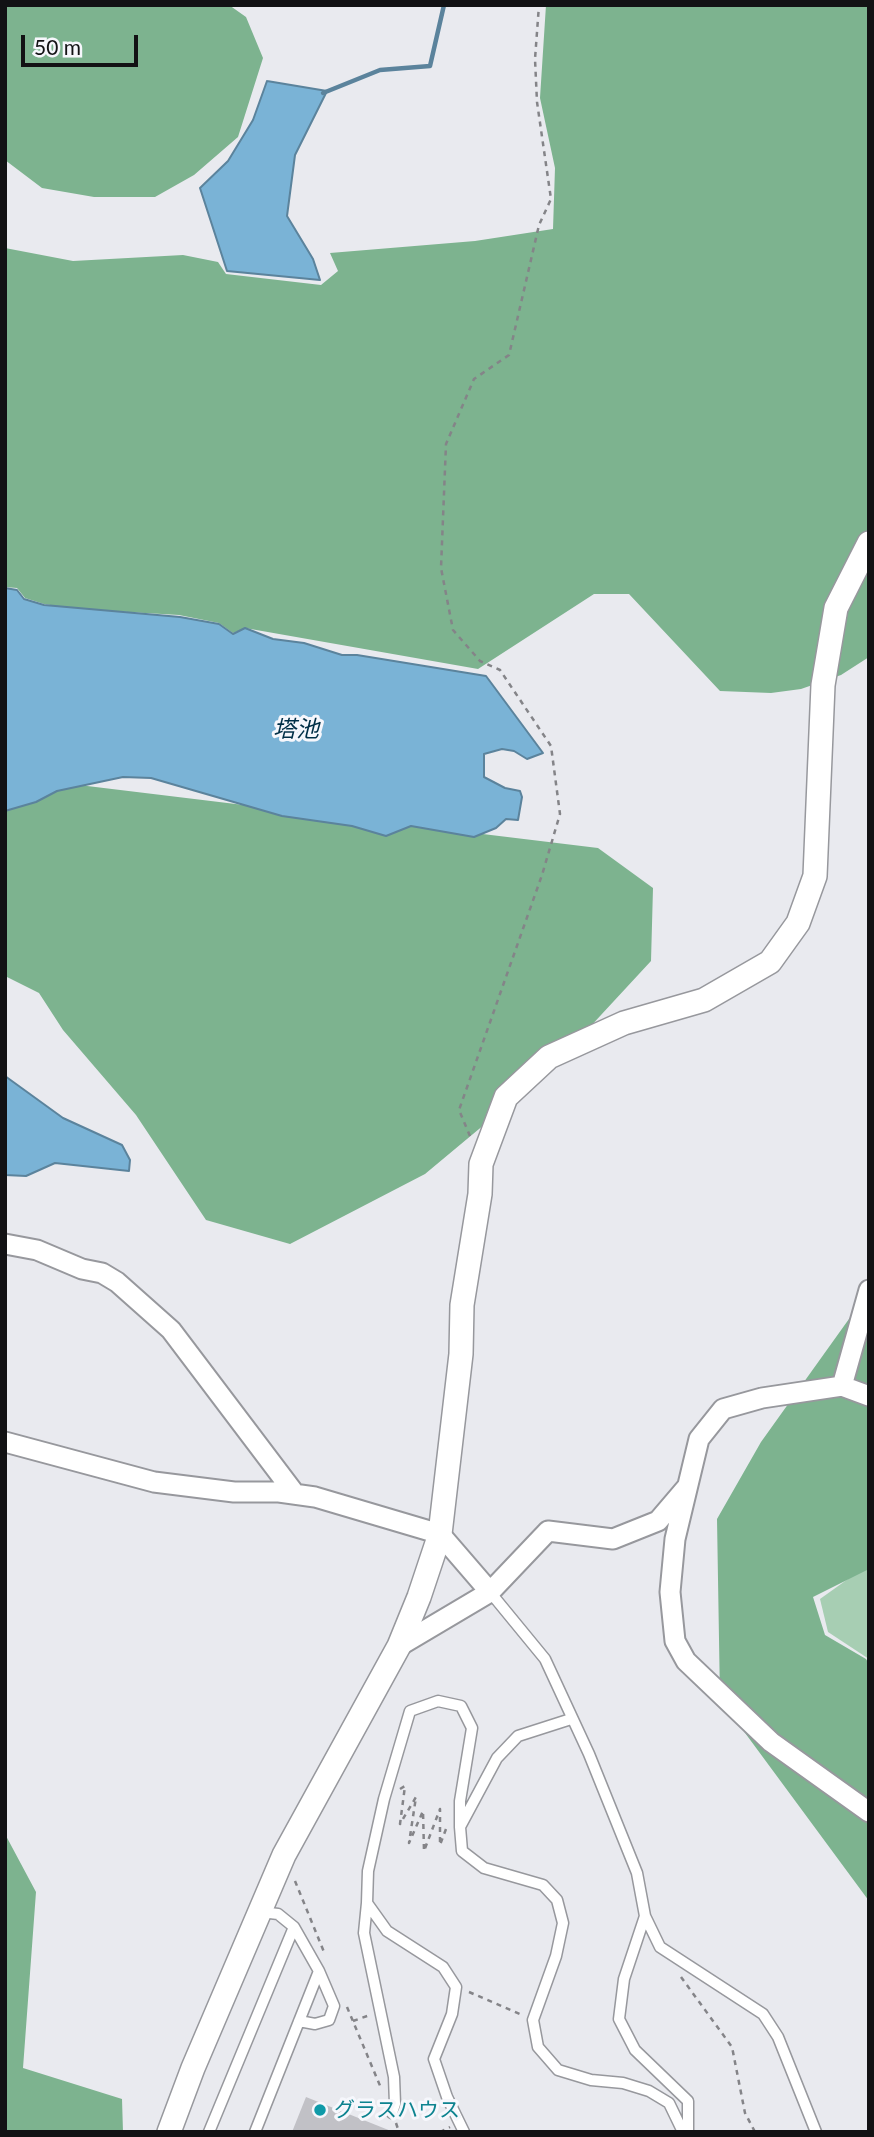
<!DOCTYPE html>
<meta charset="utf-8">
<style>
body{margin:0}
#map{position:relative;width:874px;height:2137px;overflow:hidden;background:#e9eaef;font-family:Lato,sans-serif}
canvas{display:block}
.frame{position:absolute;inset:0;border:7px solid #121214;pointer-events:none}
.scale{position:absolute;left:21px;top:35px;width:117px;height:32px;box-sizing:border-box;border:4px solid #121214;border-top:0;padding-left:9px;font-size:21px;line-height:24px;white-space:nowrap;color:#121214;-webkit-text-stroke:5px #f6f7fc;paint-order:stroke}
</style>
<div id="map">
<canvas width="874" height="2137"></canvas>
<div class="frame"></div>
<div class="scale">50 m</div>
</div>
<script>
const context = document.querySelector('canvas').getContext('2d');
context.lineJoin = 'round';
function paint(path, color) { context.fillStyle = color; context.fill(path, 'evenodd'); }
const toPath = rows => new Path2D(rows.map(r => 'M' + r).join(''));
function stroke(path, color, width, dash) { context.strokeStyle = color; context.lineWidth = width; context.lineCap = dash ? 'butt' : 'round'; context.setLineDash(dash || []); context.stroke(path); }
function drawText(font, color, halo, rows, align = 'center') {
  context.font = font + ' Lato,"Noto Sans JP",sans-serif'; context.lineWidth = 6; context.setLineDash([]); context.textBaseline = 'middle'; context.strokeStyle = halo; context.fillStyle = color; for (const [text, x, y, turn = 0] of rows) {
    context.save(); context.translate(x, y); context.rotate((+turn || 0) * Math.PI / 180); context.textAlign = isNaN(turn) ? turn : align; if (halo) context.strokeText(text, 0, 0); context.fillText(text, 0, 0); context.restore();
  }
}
paint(toPath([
 [869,1564,869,1659,828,1632,820,1599]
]), '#a7ceb3');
paint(toPath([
 [5,5,229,5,246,17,263,58,238,137,194,175,155,197,94,197,42,188,5,160],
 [546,5,869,5,869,657,841,675,801,689,771,693,720,691,629,594,594,594,478,669,245,628,233,633,219,623,179,615,77,609,44,604,25,598,17,588,5,587,5,248,73,261,183,255,218,262,226,274,321,285,338,271,330,253,475,241,553,229,555,168,540,98],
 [79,785,598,848,653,888,651,961,551,1069,425,1174,290,1244,206,1220,136,1115,63,1030,39,993,5,976,5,791],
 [869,1291,869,1569,813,1597,825,1635,866,1659,869,1664,869,1901,720,1699,717,1519,761,1442],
 [5,1834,36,1892,23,2068,122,2099,123,2132,5,2132]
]), '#7db38f');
const water = toPath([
 [267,81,327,91,295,155,287,216,313,259,320,280,227,271,200,188,228,161,253,120,267,81],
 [5,588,17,590,24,599,44,605,180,617,219,624,233,634,245,628,273,639,304,643,342,655,357,655,486,676,543,753,527,759,514,751,502,749,484,754,484,777,505,788,520,791,522,797,518,820,506,819,496,828,474,837,411,826,386,836,352,826,282,816,151,778,123,777,57,791,36,802,5,811,5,588],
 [5,1076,63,1118,122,1145,130,1160,129,1171,55,1163,26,1176,5,1175,5,1076]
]);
paint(water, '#7ab3d6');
stroke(water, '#5b839c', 2);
stroke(toPath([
 [323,93,380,70,430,66,444,5]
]), '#5b839c', 4.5);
paint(toPath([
 [306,2097,391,2131,391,2132,292,2132]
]), '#c1c1c6');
const service = toPath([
 [490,1592,545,1659,589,1754,637,1873,645,1916,660,1947,763,2014,778,2037,816,2132],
 [571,1719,518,1736,497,1758,460,1827,462,1851,484,1868,543,1885,557,1900,563,1923,556,1956,533,2020,538,2047,558,2070,591,2080,623,2083,649,2091,669,2103,683,2132],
 [460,1827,460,1801,472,1728,461,1706,438,1701,410,1711,384,1799,368,1871,367,1903,387,1931,443,1967,456,1987,452,2014,434,2059,447,2097,464,2132],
 [367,1903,364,1933,394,2077,395,2104,392,2113],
 [645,1916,624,1979,619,2019,635,2050,688,2101,688,2132],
 [299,2021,315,2024,329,2020,334,2006,319,1971],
 [209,2132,294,1927],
 [255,2132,319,1971,294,1927,278,1914,261,1912]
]);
const minor = toPath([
 [5,1244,37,1250,82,1269,102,1273,117,1282,171,1330,295,1494],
 [842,1386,869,1290],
 [869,1396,842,1386,762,1398,723,1409,699,1439,675,1539,670,1592,675,1641,686,1661,771,1742,869,1812],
 [5,1442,154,1482,234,1492,279,1492,315,1497,440,1534,490,1592],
 [399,1646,490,1592,548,1531,613,1539,658,1521,687,1487]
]);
const tertiary = toPath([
 [169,2132,193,2068,284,1855,399,1646,419,1597,440,1534,461,1354,462,1305,480,1194,481,1164,506,1097,549,1057,624,1023,704,1000,770,962,798,923,815,876,823,685,836,608,869,543]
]);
stroke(service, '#97989d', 13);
stroke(minor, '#97989d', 23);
stroke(tertiary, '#97989d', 26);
stroke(toPath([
 [470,1136,459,1110,542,875,560,814,551,746,500,670,480,661,453,630,441,568,446,444,474,379,509,355,539,225,551,199,537,102,535,59,539,5],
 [400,1789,405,1786,400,1824,416,1797,409,1843,423,1811,424,1851,440,1809,440,1845,446,1829],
 [295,1881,324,1952],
 [681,1977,732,2047,745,2113,755,2132],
 [469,1992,520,2014],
 [347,2007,381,2088],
 [353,2021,370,2015],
 [396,2123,399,2132],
 [440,2132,450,2127]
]), '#848488', 2.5, [5, 5]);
stroke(service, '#fff', 10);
stroke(minor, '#fff', 19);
stroke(tertiary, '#fff', 23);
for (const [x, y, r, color] of [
 [320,2110,7,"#0f9aa8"]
]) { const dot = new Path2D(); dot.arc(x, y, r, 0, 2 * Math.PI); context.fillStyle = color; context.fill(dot); stroke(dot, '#f6f7fc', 2.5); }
drawText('21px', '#0d838f', '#f6f7fc', [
 ["グラスハウス",334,2110]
], 'left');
drawText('italic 23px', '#002f47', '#f6f7fc', [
 ["塔池",296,730]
]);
</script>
